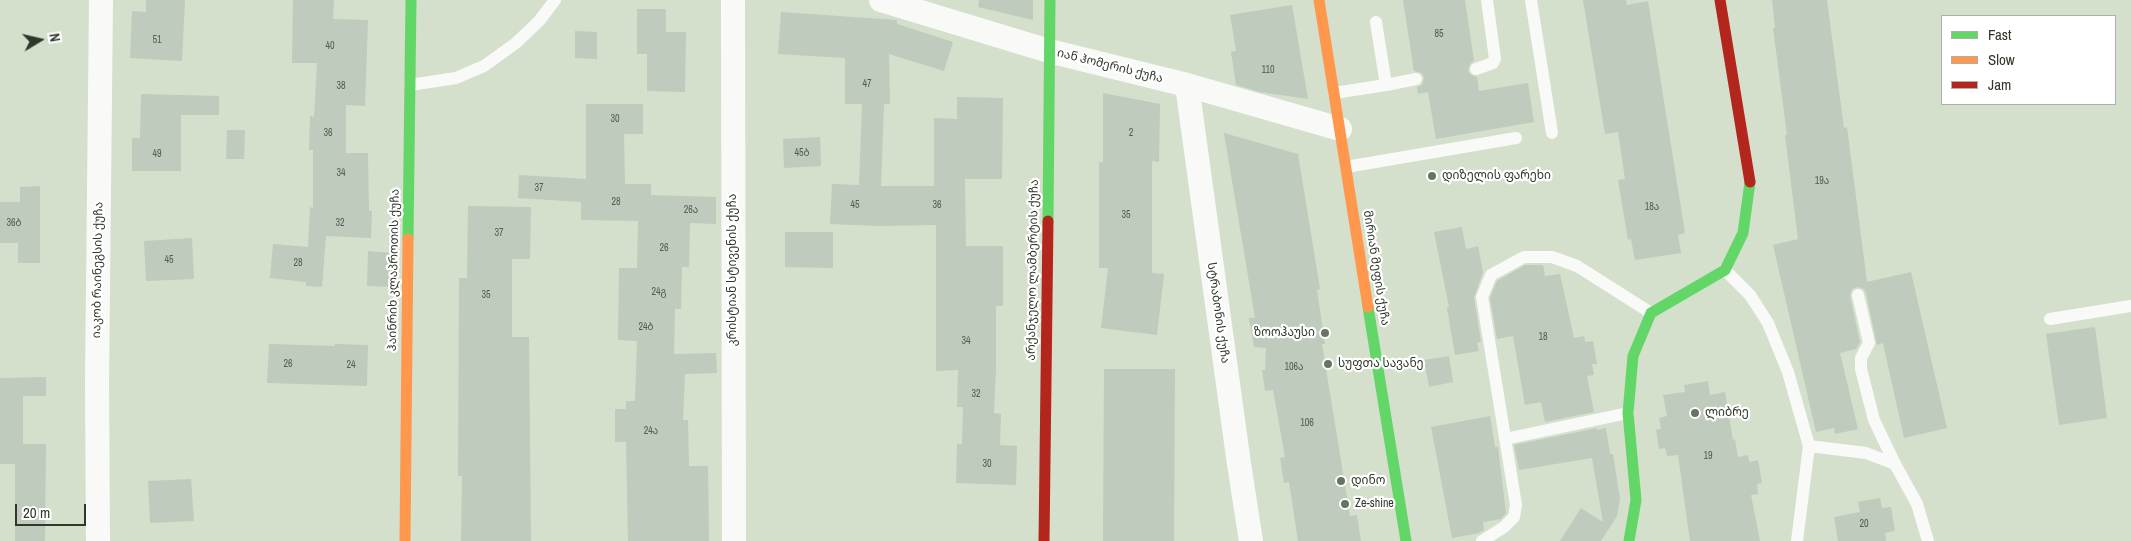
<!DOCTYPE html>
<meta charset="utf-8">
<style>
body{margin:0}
#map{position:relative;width:2131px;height:541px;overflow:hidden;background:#d4e0cc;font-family:"Archivo Narrow",sans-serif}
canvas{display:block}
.legend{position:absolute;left:1941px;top:15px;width:175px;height:90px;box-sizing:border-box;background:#fff;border:1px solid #acafaa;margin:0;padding:6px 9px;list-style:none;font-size:15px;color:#2f382a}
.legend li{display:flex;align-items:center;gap:10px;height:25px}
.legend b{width:25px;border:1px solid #acafaa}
.north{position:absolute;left:15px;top:15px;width:50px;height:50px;-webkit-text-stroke:4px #fff;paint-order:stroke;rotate:81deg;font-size:14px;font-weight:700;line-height:20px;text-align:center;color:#2f382a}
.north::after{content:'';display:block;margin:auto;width:18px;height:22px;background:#2f382a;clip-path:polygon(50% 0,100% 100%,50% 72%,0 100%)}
.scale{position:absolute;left:15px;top:504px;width:71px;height:22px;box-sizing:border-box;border:2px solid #2f382a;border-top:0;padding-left:6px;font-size:15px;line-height:18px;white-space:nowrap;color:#2f382a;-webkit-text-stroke:4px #fff;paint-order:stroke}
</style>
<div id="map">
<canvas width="2131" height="541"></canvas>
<ul class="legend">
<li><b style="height:6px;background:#63d668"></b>Fast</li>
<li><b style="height:6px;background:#ff974d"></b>Slow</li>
<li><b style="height:6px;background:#b3261e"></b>Jam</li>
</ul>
<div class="north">N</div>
<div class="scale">20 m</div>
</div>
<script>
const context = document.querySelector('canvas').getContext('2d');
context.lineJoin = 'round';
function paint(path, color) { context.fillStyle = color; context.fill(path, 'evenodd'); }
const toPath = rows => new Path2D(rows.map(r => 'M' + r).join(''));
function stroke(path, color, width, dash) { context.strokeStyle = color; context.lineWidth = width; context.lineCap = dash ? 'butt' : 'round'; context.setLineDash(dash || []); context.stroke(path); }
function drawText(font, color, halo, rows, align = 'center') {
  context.font = font + ' "Archivo Narrow","Noto Sans Georgian",sans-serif'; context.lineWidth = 4.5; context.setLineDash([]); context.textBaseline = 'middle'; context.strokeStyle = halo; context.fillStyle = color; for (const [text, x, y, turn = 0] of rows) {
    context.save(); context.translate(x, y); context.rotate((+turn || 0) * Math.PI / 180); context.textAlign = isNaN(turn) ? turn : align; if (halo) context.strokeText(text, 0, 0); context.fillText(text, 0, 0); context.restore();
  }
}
paint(toPath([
 [146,0,185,0,182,61,130,58,132,11,146,12],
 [293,0,334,0,333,19,368,20,365,106,346,105,346,153,368,153,369,211,372,211,371,238,326,236,322,287,306,286,306,282,270,278,273,244,308,247,310,207,313,208,313,150,309,150,310,116,314,117,317,63,292,63],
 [979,0,1033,0,1033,20,978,7],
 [1403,0,1465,0,1474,61,1470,64,1468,71,1471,75,1477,77,1479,91,1528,83,1534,122,1436,139,1428,92,1418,94,1417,87,1422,85,1424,78,1422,73,1414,71],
 [1583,0,1626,0,1627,5,1648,1,1685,233,1678,235,1681,253,1635,260,1631,239,1628,240,1618,180,1625,179,1618,132,1605,134],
 [1772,0,1827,0,1844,128,1847,127,1867,282,1911,272,1947,428,1904,438,1883,343,1877,345,1866,293,1864,289,1857,287,1852,289,1850,296,1860,342,1856,349,1840,353,1858,429,1835,434,1834,428,1816,432,1773,245,1798,239,1785,135,1787,135,1773,28,1775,28],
 [1292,5,1308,99,1260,92,1236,85,1231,52,1236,51,1230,15],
 [637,9,666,9,666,32,686,32,685,92,647,91,647,54,637,54],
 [781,12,897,20,897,24,953,42,944,71,889,54,890,104,884,104,881,186,934,186,934,118,957,119,957,97,1003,98,1002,179,965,179,966,246,1003,246,1003,306,996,306,996,370,994,413,1001,414,1000,445,1017,446,1016,485,956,483,957,444,962,444,963,407,957,407,958,370,936,371,936,225,878,226,830,224,832,184,859,185,862,104,845,104,845,58,778,54],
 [575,31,597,32,597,59,575,58],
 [1103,93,1160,104,1159,162,1152,161,1152,273,1164,274,1157,335,1101,328,1108,268,1099,268,1099,162,1103,162],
 [141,94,219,96,219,115,181,115,181,171,132,171,132,138,140,138],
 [586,104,643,104,643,134,624,134,625,184,651,184,651,195,716,197,716,224,690,223,689,267,682,267,681,309,675,309,674,354,716,353,717,373,685,374,683,420,688,420,689,466,708,466,709,541,628,541,626,442,615,442,615,409,626,409,626,401,635,401,637,341,618,340,619,268,637,268,638,221,581,220,581,202,518,198,519,175,586,179],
 [227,130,245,130,244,159,226,159],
 [1224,133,1298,154,1320,289,1317,290,1325,344,1322,344,1328,381,1350,516,1357,515,1361,541,1298,541,1289,482,1284,483,1280,458,1285,457,1273,390,1265,391,1262,370,1265,370,1266,348,1254,347,1249,318,1255,318],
 [820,137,821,166,784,168,783,139],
 [40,186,40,263,18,263,18,243,0,243,0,202,20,202,20,187],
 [468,206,531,207,530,259,512,259,512,337,529,337,531,541,461,541,462,476,458,476,459,278,467,278],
 [1462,227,1466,249,1478,246,1483,272,1474,298,1481,342,1477,343,1479,351,1455,355,1447,308,1449,307,1434,232],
 [785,232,833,232,833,268,785,267],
 [192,238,194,279,146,281,144,241],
 [368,251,393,253,392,287,367,286],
 [1525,265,1543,265,1545,276,1560,274,1574,338,1584,336,1585,342,1593,341,1597,364,1592,364,1594,375,1587,376,1594,412,1545,422,1541,402,1525,405,1513,336,1497,339,1490,298,1497,281],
 [2095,327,2107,418,2059,425,2046,334],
 [269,344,335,346,335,344,368,345,367,386,267,383],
 [1449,356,1453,382,1429,387,1424,360],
 [1104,369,1175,369,1174,541,1103,541],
 [46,377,46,396,23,396,23,444,46,444,45,541,15,541,15,464,0,464,0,378],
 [1708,381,1710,395,1725,392,1733,440,1735,439,1738,457,1748,455,1749,462,1758,460,1762,483,1757,484,1758,494,1751,495,1760,541,1690,541,1678,455,1667,456,1665,448,1659,449,1656,430,1661,429,1659,418,1667,416,1663,395,1685,392,1684,385],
 [1490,416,1495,447,1498,447,1506,513,1501,519,1483,522,1484,530,1479,533,1452,538,1431,427],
 [1597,428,1597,430,1606,428,1610,454,1613,454,1620,499,1617,516,1601,541,1560,541,1581,508,1603,522,1592,458,1519,470,1514,445],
 [191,479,194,521,150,523,148,481],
 [1880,498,1882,508,1891,507,1895,531,1885,533,1886,541,1838,541,1834,517,1860,512,1858,502]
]), '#becbbd');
stroke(toPath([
 [1531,0,1552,133],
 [1476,69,1493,63,1495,59,1487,0],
 [410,85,456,78,484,66,516,43,539,21,555,0],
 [1386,85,1416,79],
 [1334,93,1386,85,1376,22],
 [1346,167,1516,138],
 [1725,270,1750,295,1768,323,1788,372,1809,446,1797,541],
 [1858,295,1869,343,1861,358,1861,369,1874,420,1895,464],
 [2050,319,2131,306],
 [1505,439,1628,413],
 [1809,446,1866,453,1895,464,1917,504,1928,541],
 [1482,541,1504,527,1514,517,1516,505,1482,297,1491,275,1524,257,1552,257,1577,266,1651,313]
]), '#f9faf7', 12);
stroke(toPath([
 [733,0,734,541],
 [881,0,1049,51,1187,85,1340,129],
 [1187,85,1239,464,1251,541],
 [98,541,97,383,101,0]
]), '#f9faf7', 24);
stroke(toPath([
 [1048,221,1050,0],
 [408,239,411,0],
 [1368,307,1406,541],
 [1629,541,1636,500,1628,413,1633,356,1651,313,1725,270,1743,233,1750,182]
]), '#63d668', 11);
stroke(toPath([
 [1319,0,1368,307],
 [405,541,408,239]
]), '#ff974d', 11);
stroke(toPath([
 [1720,0,1750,182],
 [1044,541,1048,221]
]), '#b3261e', 11);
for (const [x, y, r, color] of [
 [1432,176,5,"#697363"],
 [1325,333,5,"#697363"],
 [1328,364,5,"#697363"],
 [1695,413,5,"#697363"],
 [1341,481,5,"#697363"],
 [1345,504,5,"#697363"]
]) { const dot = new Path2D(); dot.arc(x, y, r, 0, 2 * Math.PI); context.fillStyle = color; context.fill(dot); stroke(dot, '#fff', 2); }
drawText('10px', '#545e50', null, [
 ["85",1439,34],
 ["51",157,40],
 ["40",330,46],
 ["110",1268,70],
 ["47",867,84],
 ["38",341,86],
 ["30",615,119],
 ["36",328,133],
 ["2",1131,133],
 ["45ბ",802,153],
 ["49",157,154],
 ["34",341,173],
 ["19ა",1822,181],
 ["37",539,188],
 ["28",616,202],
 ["45",855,205],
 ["36",937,205],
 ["18ა",1652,207],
 ["26ა",691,210],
 ["35",1126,215],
 ["36ბ",14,223],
 ["32",340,223],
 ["37",499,233],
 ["26",664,248],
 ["45",169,260],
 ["28",298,263],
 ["24გ",659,292],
 ["35",486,295],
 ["24ბ",646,327],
 ["18",1543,337],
 ["34",966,341],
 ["26",288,364],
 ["24",351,365],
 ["106ა",1294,367],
 ["32",976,394],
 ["106",1307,423],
 ["24ა",651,431],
 ["19",1708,456],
 ["30",987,464],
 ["20",1864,524]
]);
drawText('12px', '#2f382a', '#fff', [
 ["იან ჰომერის ქუჩა",1110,66,14],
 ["მირიან მეფის ქუჩა",1376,268,81],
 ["იაკობ რაინეგსის ქუჩა",98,270,-89],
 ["ჰაინრიხ კლაპროთის ქუჩა",394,270,-89],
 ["კრისტიან სტივენის ქუჩა",733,270,-90],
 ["არქანჯელო ლამბერტის ქუჩა",1033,270,-89],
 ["სტრაბონის ქუჩა",1218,313,82]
]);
drawText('12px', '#2f382a', '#fff', [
 ["დიზელის ფარეხი",1442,176],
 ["ზოოჰაუსი",1315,333,"right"],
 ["სუფთა სავანე",1338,364],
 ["ლიბრე",1705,413],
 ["დინო",1351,481],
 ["Ze-shine",1355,504]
], 'left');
</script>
